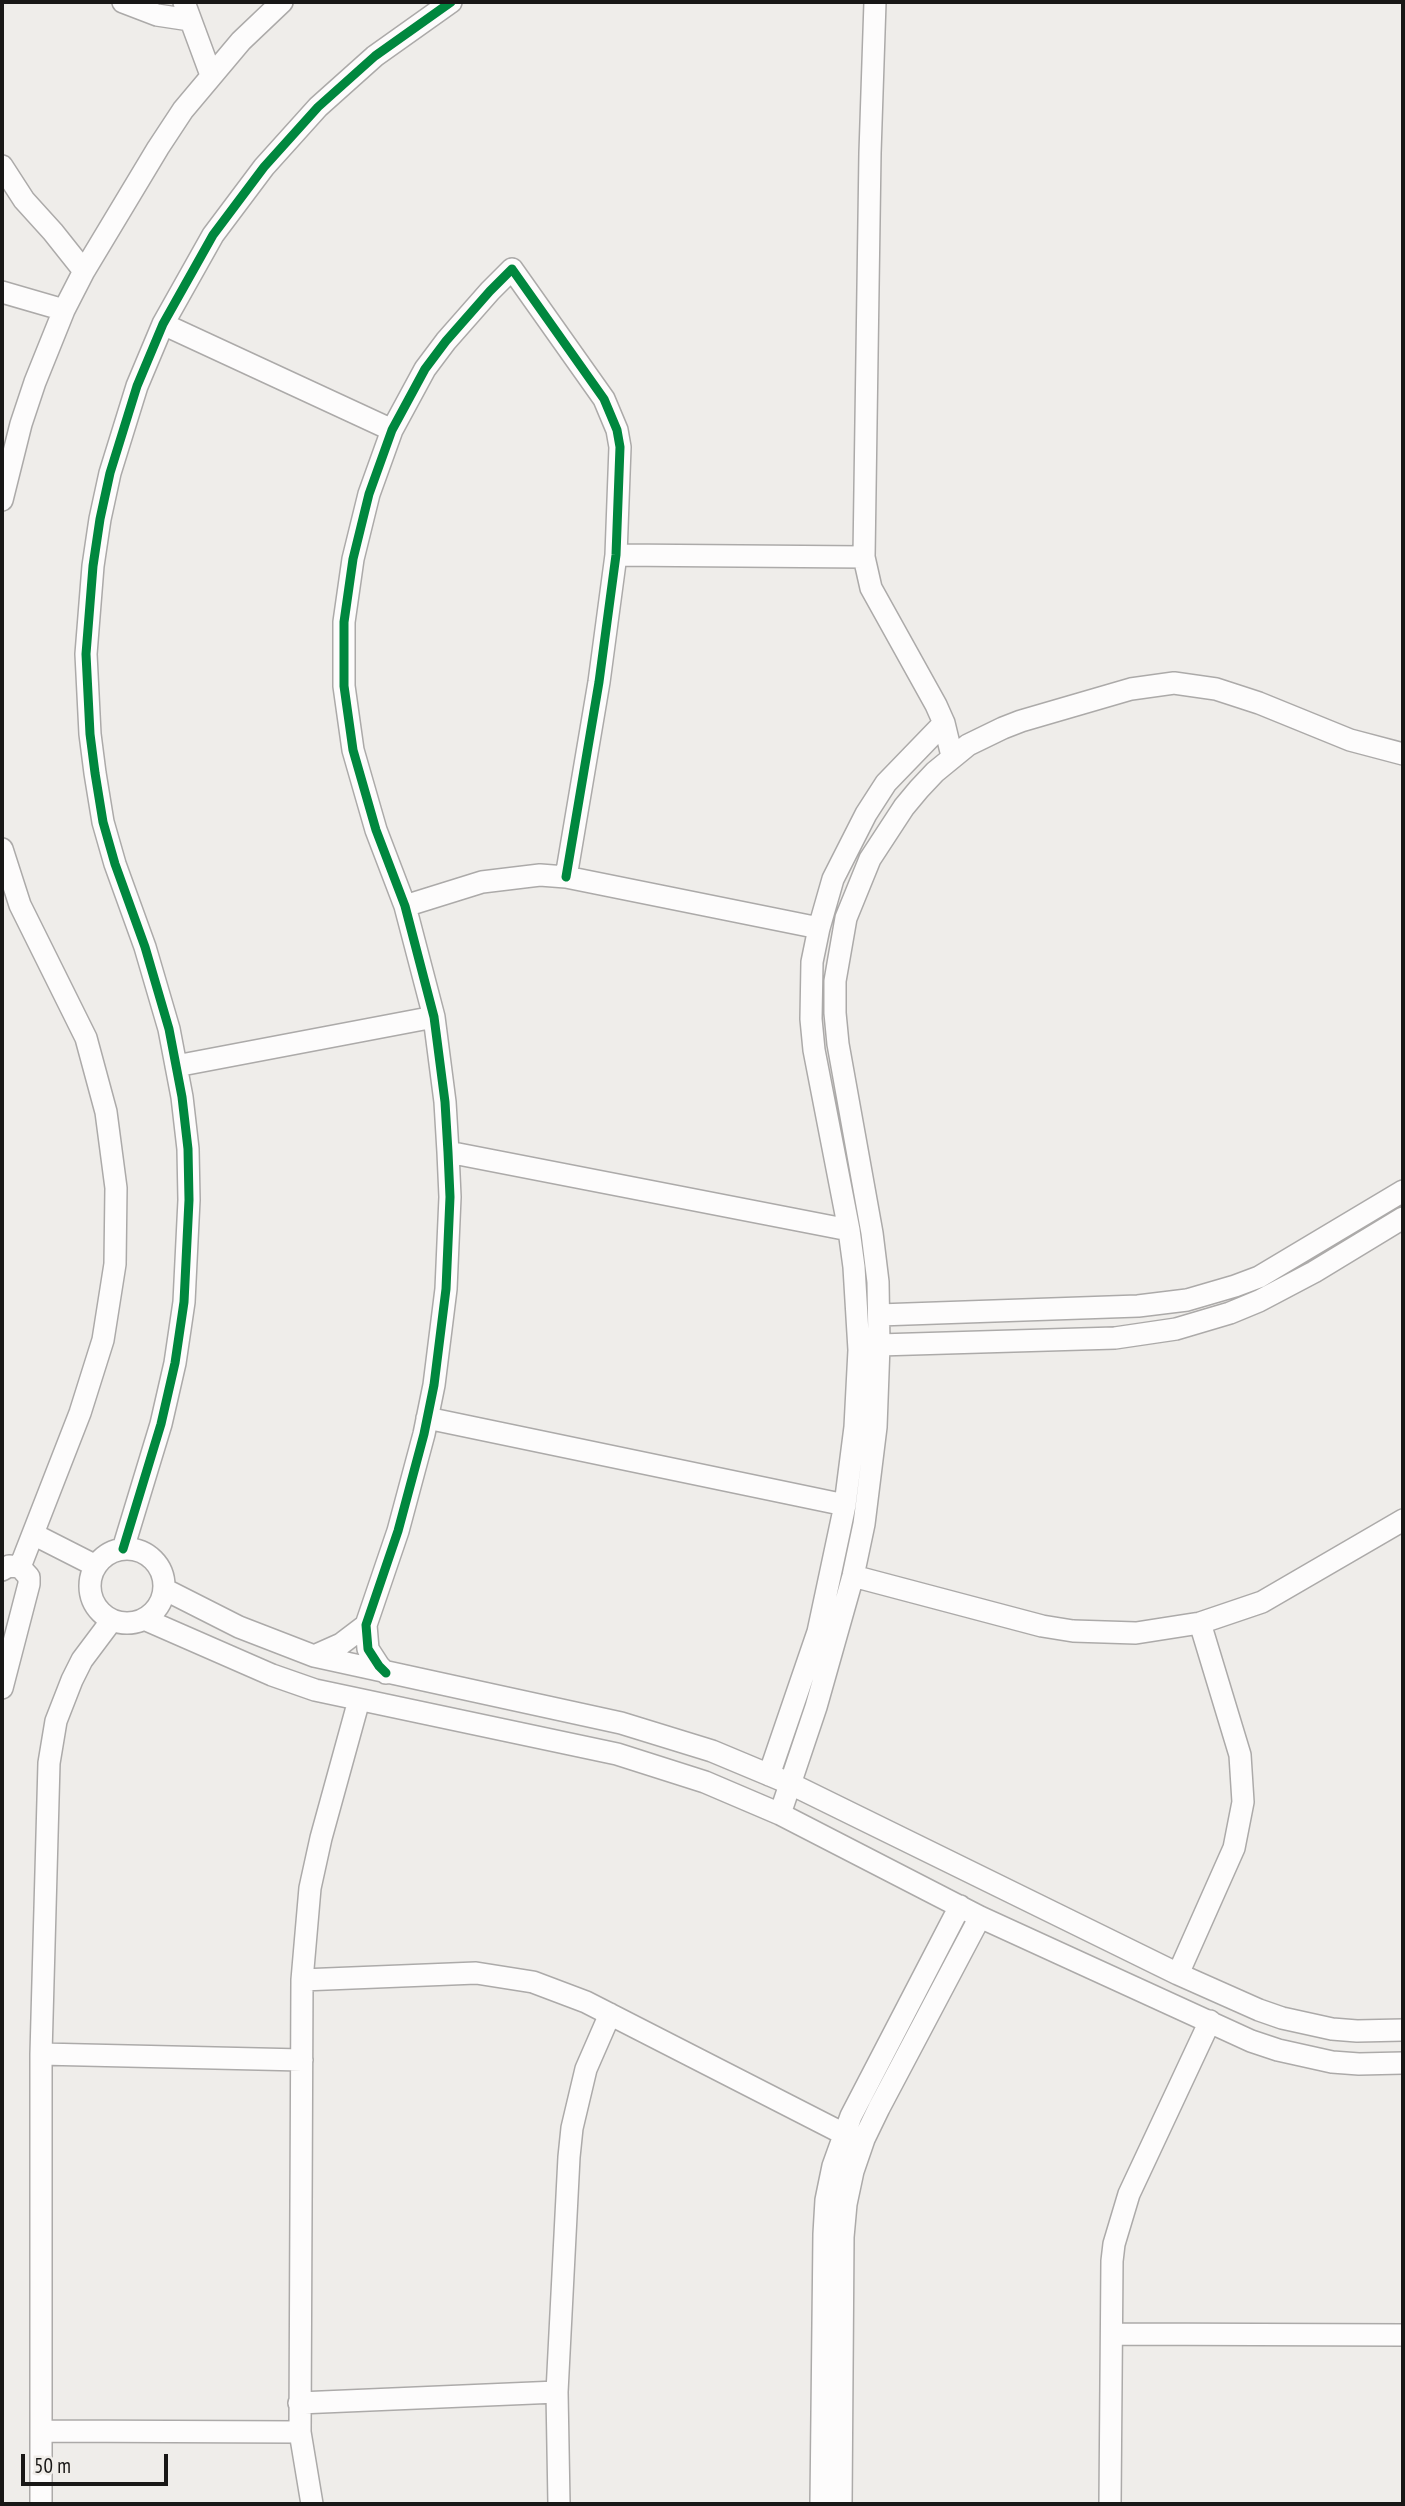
<!DOCTYPE html>
<style>
body{margin:0}
#map{position:relative;width:1405px;height:2506px;overflow:hidden;background:#efedea;font-family:"PT Sans Narrow",sans-serif}
canvas{display:block}
.frame{position:absolute;inset:0;border:4px solid #181716;pointer-events:none}
.scale{position:absolute;left:21px;top:2454px;width:147px;height:32px;box-sizing:border-box;border:4px solid #181716;border-top:0;padding-left:9px;font-size:21px;line-height:24px;white-space:nowrap;color:#181716;-webkit-text-stroke:5px #f0ede9;paint-order:stroke}
</style>
<div id="map">
<canvas width="1405" height="2506"></canvas>
<div class="frame"></div>
<div class="scale">50 m</div>
</div>
<script>
const context = document.querySelector('canvas').getContext('2d');
context.lineJoin = 'round';
const toPath = rows => new Path2D(rows.map(r => 'M' + r).join(''));
function stroke(path, color, width, dash) { context.strokeStyle = color; context.lineWidth = width; context.lineCap = dash ? 'butt' : 'round'; context.setLineDash(dash || []); context.stroke(path); }
const minor = toPath([
 [123,2,157,15,190,20],
 [184,2,211,75],
 [875,2,870,153,864,557,871,588,936,705,944,723,952,756],
 [2,166,24,200,53,232,84,271],
 [2,292,64,310],
 [163,324,392,430],
 [2,500,21,424,35,382,64,310,84,271,158,148,183,110,241,41,282,2],
 [616,555,864,557],
 [2,849,20,905,86,1038,106,1112,116,1188,115,1264,103,1340,80,1413,20,1567],
 [405,906,482,882,540,875,566,877,819,928],
 [176,1066,434,1017],
 [448,1152,849,1230],
 [879,1315,1138,1306,1187,1300,1235,1286,1259,1277,1403,1191],
 [879,1345,1115,1338,1176,1329,1230,1313,1259,1301,1314,1272,1403,1218],
 [427,1418,845,1505],
 [33,1534,96,1566],
 [123,1549,161,1424,175,1363,184,1302,189,1200,188,1149,182,1097,169,1029,145,947,115,864,103,822,95,773,90,734,86,654,93,566,100,519,110,473,137,386,163,324,213,235,264,167,318,107,375,56,451,2],
 '90 1586a37 37 0 1 1 74 0a37 37 0 1 1-74 0Z',
 [2,1570,9,1566,20,1567,29,1577,29,1584,2,1688],
 [853,1576,1042,1626,1073,1631,1136,1633,1200,1623,1262,1602,1403,1520],
 [164,1589,239,1627,314,1656,621,1723,712,1751,791,1784,1178,1974,1259,2010,1282,2018,1332,2029,1357,2031,1403,2030],
 [144,1619,272,1675,315,1690,617,1754,705,1782,780,1814,980,1917,1251,2041,1278,2050,1332,2062,1359,2064,1403,2063],
 [314,1656,341,1644,366,1625],
 [386,1673,379,1666,368,1649,366,1625,398,1531,424,1434,434,1385,446,1289,450,1197,448,1152,445,1102,434,1017,405,906,376,830,353,750,344,686,344,622,353,559,369,494,392,430,425,369,446,341,490,291,512,269,604,399,617,430,620,447,616,555,599,682,566,877],
 [769,1775,818,1632,845,1505,855,1427,859,1350,854,1267,849,1230,814,1050,811,1019,812,962,819,928,833,879,866,814,886,783,944,723],
 [780,1814,816,1707,853,1576,864,1524,876,1427,879,1345,878,1282,872,1233,838,1044,835,1013,835,981,846,918,870,859,904,807,919,789,935,772,968,745,1003,728,1021,721,1131,689,1174,683,1216,689,1259,703,1350,740,1403,754],
 [1178,1974,1234,1848,1243,1802,1240,1755,1200,1623],
 [302,1980,476,1973,533,1982,586,2002,844,2134],
 [41,2054,302,2060],
 [1112,2334,1403,2335],
 [299,2403,557,2392],
 [41,2431,300,2432],
 [41,2504,41,2054,49,1763,56,1721,72,1680,82,1660,112,1620],
 [312,2504,300,2432,302,1980,310,1888,321,1838,359,1700],
 [559,2504,557,2392,569,2157,572,2128,586,2069,610,2014],
 [821,2504,824,2234,826,2200,833,2166,851,2116,960,1906],
 [841,2504,843,2237,846,2204,853,2171,864,2139,879,2108,980,1917],
 [1110,2504,1112,2261,1114,2244,1129,2194,1210,2021]
]);
stroke(minor, '#acaaa9', 24);
stroke(minor, '#fdfcfc', 21);
stroke(toPath([
 [123,1549,161,1424,175,1363,184,1302,189,1200,188,1149,182,1097,169,1029,145,947,115,864,103,822,95,773,90,734,86,654,93,566,100,519,110,473,137,386,163,324,213,235,264,167,318,107,375,56,451,2],
 [386,1673,379,1666,368,1649,366,1625,398,1531,424,1434,434,1385,446,1289,450,1197,448,1152,445,1102,434,1017,405,906,376,830,353,750,344,686,344,622,353,559,369,494,392,430,425,369,446,341,490,291,512,269,604,399,617,430,620,447,616,555,599,682,566,877]
]), '#00873e', 9);
</script>
